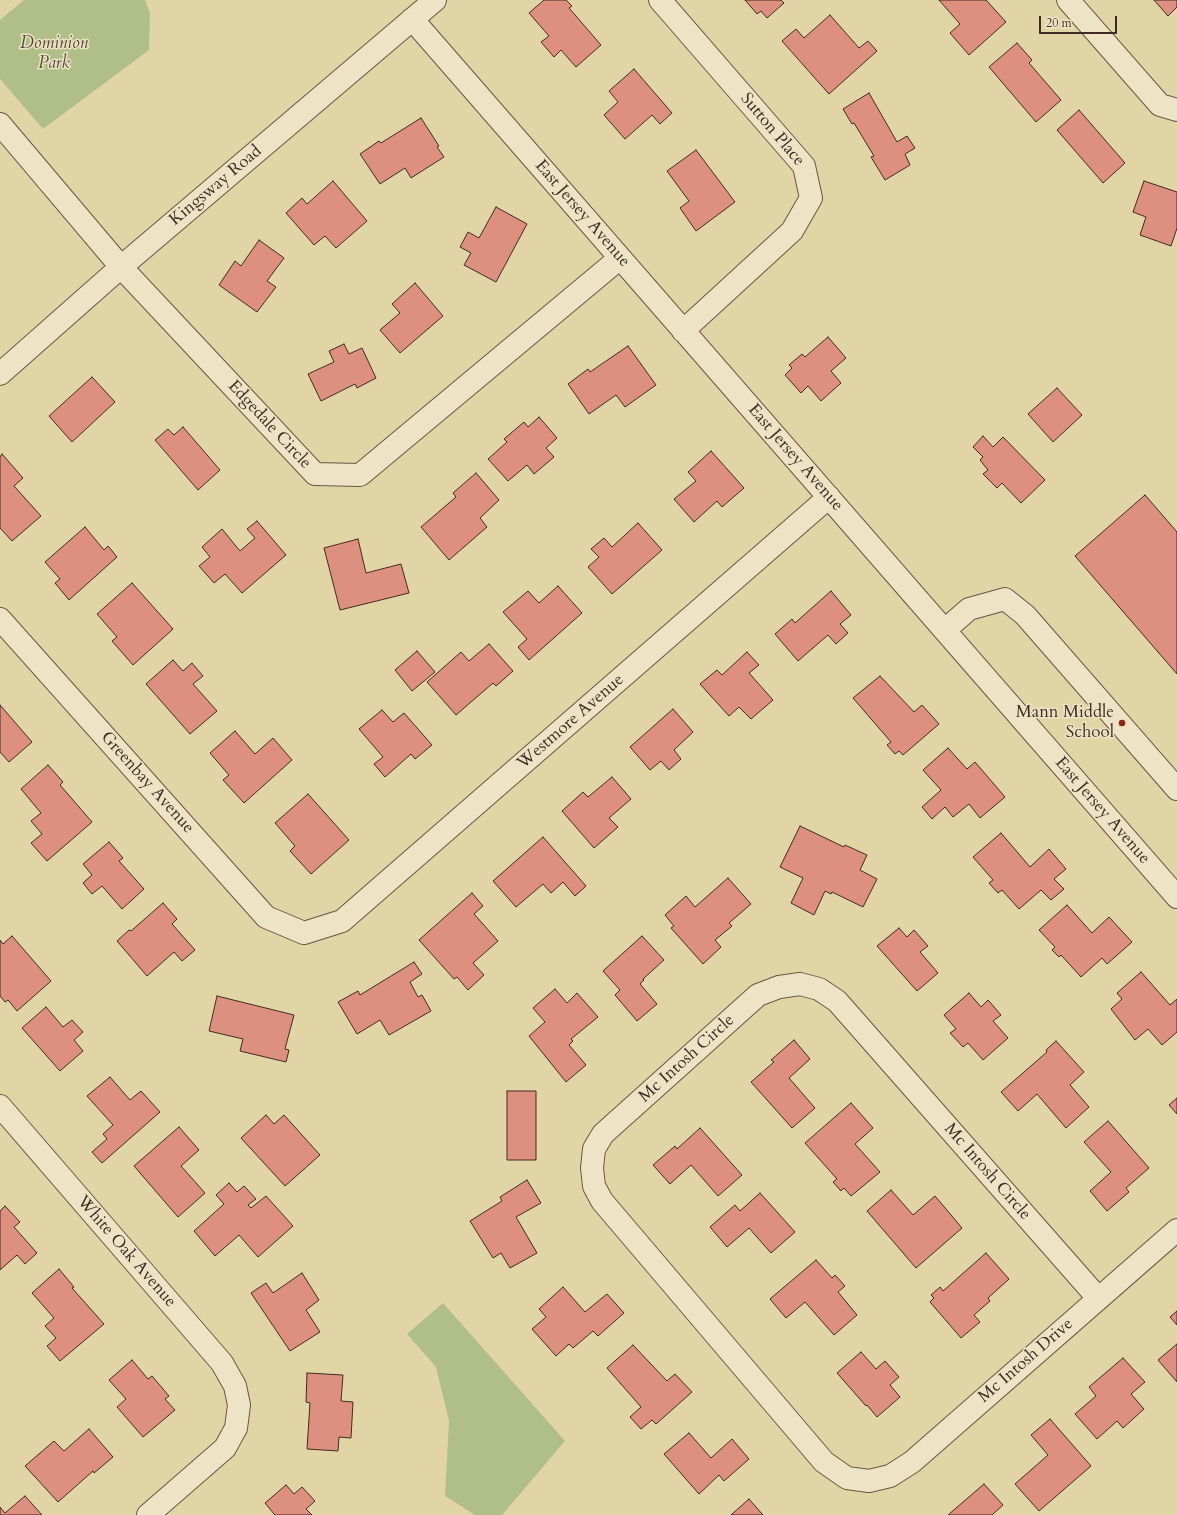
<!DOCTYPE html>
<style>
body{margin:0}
#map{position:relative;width:1177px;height:1515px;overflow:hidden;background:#e2d5a5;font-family:Cardo,serif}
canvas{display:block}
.scale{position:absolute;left:1039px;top:16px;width:78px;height:18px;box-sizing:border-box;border:2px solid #3f2b24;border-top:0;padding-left:5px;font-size:12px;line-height:14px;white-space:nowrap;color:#3f2b24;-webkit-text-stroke:3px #ece4c4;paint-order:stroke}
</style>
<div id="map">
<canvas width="1177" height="1515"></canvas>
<div class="scale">20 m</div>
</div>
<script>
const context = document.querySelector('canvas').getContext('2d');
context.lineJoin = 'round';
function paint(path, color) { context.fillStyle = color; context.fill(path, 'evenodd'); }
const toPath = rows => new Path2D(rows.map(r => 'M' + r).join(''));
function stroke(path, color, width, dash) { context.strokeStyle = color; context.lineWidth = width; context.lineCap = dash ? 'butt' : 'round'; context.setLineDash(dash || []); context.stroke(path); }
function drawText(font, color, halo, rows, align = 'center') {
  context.font = font + ' Cardo,serif'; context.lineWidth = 3; context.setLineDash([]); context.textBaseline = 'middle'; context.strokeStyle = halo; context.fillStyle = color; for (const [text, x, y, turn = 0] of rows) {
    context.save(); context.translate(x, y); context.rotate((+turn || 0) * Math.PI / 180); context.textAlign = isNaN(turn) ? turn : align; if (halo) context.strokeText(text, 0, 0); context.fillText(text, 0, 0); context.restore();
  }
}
paint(toPath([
 [24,0,145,0,150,13,149,50,43,129,0,79,0,20],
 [443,1303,565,1441,502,1515,475,1515,445,1496,449,1421,436,1367,407,1334]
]), '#b0be88');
const building = toPath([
 [544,0,566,0,572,6,569,8,601,45,576,67,561,50,554,57,541,42,549,36,529,13,544,0],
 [745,0,781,0,784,3,767,18,761,11,757,14,745,0],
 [939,0,986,0,1006,22,969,55,950,33,960,24,939,0],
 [1154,0,1177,0,1177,7,1168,16,1154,0],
 [830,15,859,48,868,41,877,51,829,94,782,41,796,29,804,38,830,15],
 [1017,43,1032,60,1029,63,1061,100,1036,122,989,67,1017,43],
 [634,69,672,113,660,124,652,115,625,139,604,115,618,102,609,91,634,69],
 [869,93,897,142,907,136,915,148,905,154,910,165,885,180,871,157,874,156,854,123,852,124,843,109,869,93],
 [1079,110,1125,163,1103,183,1057,130,1079,110],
 [421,118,439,146,437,147,444,157,411,178,405,168,380,184,360,154,379,141,381,143,421,118],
 [696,150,735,202,696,231,680,208,689,201,667,171,696,150],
 [333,181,367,221,336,248,325,236,314,245,286,213,302,198,307,204,333,181],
 [1144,181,1177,192,1177,228,1171,246,1140,235,1146,217,1133,212,1144,181],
 [496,207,527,224,496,282,464,265,471,253,460,247,468,232,479,238,496,207],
 [259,240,284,258,267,281,276,287,257,312,219,285,235,261,241,266,259,240],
 [415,283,443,316,400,353,380,330,400,313,392,304,415,283],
 [828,337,846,358,831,371,841,383,821,401,808,386,801,393,785,375,792,368,789,365,802,354,805,357,828,337],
 [344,344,349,354,362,348,376,378,357,388,355,384,321,401,308,374,334,362,329,351,344,344],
 [628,346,656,385,625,407,616,395,589,414,568,384,588,369,590,372,628,346],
 [92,377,115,402,72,442,49,416,92,377],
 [1057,388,1082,415,1053,442,1028,414,1057,388],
 [539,417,557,438,546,448,554,457,534,474,527,465,508,481,488,459,507,442,504,439,524,422,528,427,539,417],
 [183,427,220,470,198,490,155,440,168,429,174,435,183,427],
 [983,436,993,447,1003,437,1045,480,1021,503,1002,483,997,488,983,474,988,470,980,460,983,457,973,447,983,436],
 [711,451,744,488,722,507,717,501,694,522,674,499,696,481,688,472,711,451],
 [2,454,23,478,14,486,41,516,12,541,0,528,0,457,2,454],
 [476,473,499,500,480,518,487,527,449,560,421,527,456,497,453,493,476,473],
 [1145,495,1177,532,1177,674,1075,556,1145,495],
 [257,521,286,555,242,593,225,574,214,583,199,566,210,557,202,547,222,529,240,551,255,538,247,529,257,521],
 [638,523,662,550,612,594,588,567,599,557,591,549,604,538,612,547,638,523],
 [85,527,104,550,108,546,117,557,69,600,55,583,60,579,45,562,85,527],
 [358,539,366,573,401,564,409,593,340,610,324,548,358,539],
 [132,583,173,629,133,665,112,641,117,637,97,614,132,583],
 [558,586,582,613,529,660,518,647,527,639,503,612,528,591,539,603,558,586],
 [831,591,851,615,840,624,848,633,836,644,828,635,798,661,775,634,792,619,795,623,831,591],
 [489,644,513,671,496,686,493,683,456,715,427,682,461,652,469,661,489,644],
 [417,651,435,672,412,691,395,670,417,651],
 [747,652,759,665,749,673,773,700,751,719,739,707,729,716,700,684,717,670,722,675,747,652],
 [173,660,183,671,192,663,203,676,193,684,217,711,190,734,146,684,173,660],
 [880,676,914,712,922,705,939,724,903,755,899,751,895,754,887,745,891,742,853,698,880,676],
 [0,705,32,742,9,762,0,752,0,705],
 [673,709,693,732,674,750,681,759,669,770,661,761,650,770,630,747,673,709],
 [382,710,393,722,404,713,432,745,415,759,411,754,385,777,374,764,383,757,359,729,382,710],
 [235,731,255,754,273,738,292,760,244,803,223,780,229,775,210,753,235,731],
 [948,748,967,769,975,762,1005,797,980,818,969,804,953,817,945,807,932,819,922,807,941,790,923,770,948,748],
 [48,765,63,782,60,785,92,822,47,861,31,843,42,834,31,821,41,813,21,789,48,765],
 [612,777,631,799,609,818,618,827,594,848,562,811,583,792,588,797,612,777],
 [308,794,349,840,311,874,290,851,295,846,275,823,308,794],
 [800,826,844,847,845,845,867,855,860,870,877,879,863,907,832,892,831,894,825,891,814,915,791,903,803,878,780,867,800,826],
 [1001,833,1030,867,1049,849,1066,869,1054,879,1064,889,1051,900,1041,890,1019,909,1002,890,998,893,989,883,993,880,973,857,1001,833],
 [543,837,586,886,575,896,563,882,551,893,543,884,516,907,493,881,543,837],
 [109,842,123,858,119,861,144,889,122,909,102,886,92,894,83,883,92,875,83,864,109,842],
 [728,878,751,904,729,923,732,926,715,940,721,947,703,964,671,928,674,926,665,915,686,896,695,907,728,878],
 [472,893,483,906,474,914,498,941,473,963,484,975,468,990,457,977,454,979,419,940,472,893],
 [163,903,177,919,172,924,195,950,182,961,174,952,147,976,117,941,129,930,131,931,163,903],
 [1067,905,1092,933,1109,917,1132,942,1107,964,1102,958,1081,977,1061,955,1059,957,1052,950,1055,947,1039,930,1067,905],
 [899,928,907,937,914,930,928,946,920,952,938,973,917,991,877,946,899,928],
 [12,936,51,981,17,1011,8,1000,5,1002,0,996,0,940,3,944,12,936],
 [642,936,664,960,643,979,644,980,640,984,657,1004,637,1021,615,995,620,990,603,971,642,936],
 [414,962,422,974,410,982,418,997,422,995,431,1011,389,1035,380,1020,357,1034,338,1002,358,991,360,995,414,962],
 [1141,972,1170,1005,1177,999,1177,1032,1162,1045,1148,1029,1135,1040,1111,1009,1122,999,1117,993,1141,972],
 [555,989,567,1003,577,993,598,1017,571,1039,573,1041,569,1045,586,1065,566,1082,529,1036,545,1022,533,1008,555,989],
 [969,993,981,1007,988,1000,1001,1015,993,1021,1008,1038,983,1060,968,1043,963,1047,950,1033,956,1029,944,1015,969,993],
 [217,996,294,1015,285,1049,289,1050,286,1062,240,1051,243,1039,209,1031,217,996],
 [46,1007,63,1027,72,1020,83,1032,74,1040,83,1051,60,1071,22,1028,46,1007],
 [794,1040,810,1059,789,1078,815,1108,792,1128,751,1082,774,1062,771,1060,794,1040],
 [1056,1041,1084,1072,1070,1085,1089,1107,1066,1128,1037,1094,1018,1111,1001,1092,1047,1052,1046,1050,1056,1041],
 [110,1077,130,1100,141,1091,160,1112,102,1163,92,1152,107,1139,103,1134,113,1125,87,1096,110,1077],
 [507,1091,536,1091,536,1160,507,1160,507,1091],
 [1177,1098,1177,1114,1169,1105,1177,1098],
 [851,1103,873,1128,855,1144,880,1172,851,1196,844,1188,841,1191,833,1182,837,1179,805,1143,851,1103],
 [266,1115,274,1124,284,1115,320,1155,285,1186,241,1138,266,1115],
 [1108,1121,1149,1168,1126,1188,1129,1192,1107,1211,1090,1191,1111,1172,1084,1142,1108,1121],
 [179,1127,199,1150,181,1166,205,1193,178,1217,134,1166,179,1127],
 [700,1128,742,1175,718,1196,691,1165,670,1184,653,1165,675,1146,677,1149,700,1128],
 [527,1180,541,1203,516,1217,537,1253,510,1268,501,1253,493,1258,470,1221,502,1201,500,1197,527,1180],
 [229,1183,237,1192,244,1186,256,1199,248,1205,251,1208,266,1196,293,1226,258,1257,239,1235,215,1256,194,1231,224,1204,216,1195,229,1183],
 [891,1190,913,1215,935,1196,962,1228,916,1268,867,1211,891,1190],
 [760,1193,795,1232,771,1253,749,1228,727,1247,710,1227,735,1205,740,1211,760,1193],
 [5,1206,20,1222,14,1227,37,1253,25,1264,17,1255,0,1270,0,1211,5,1206],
 [986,1253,1009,1279,988,1298,990,1301,974,1315,980,1322,961,1338,930,1302,934,1298,931,1295,940,1287,943,1291,986,1253],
 [816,1260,832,1278,835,1275,845,1286,838,1292,857,1315,834,1335,805,1302,786,1318,770,1299,816,1260],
 [59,1269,74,1287,72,1288,104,1324,60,1361,47,1346,56,1338,45,1326,54,1318,32,1293,59,1269],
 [302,1273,319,1300,306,1310,320,1332,290,1351,251,1293,266,1283,273,1293,302,1273],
 [563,1287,585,1312,607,1294,624,1313,598,1336,593,1331,573,1348,569,1344,556,1356,532,1329,546,1317,539,1309,563,1287],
 [1177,1311,1177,1325,1170,1317,1177,1311],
 [1177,1344,1177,1382,1158,1360,1177,1344],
 [633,1345,667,1381,675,1374,692,1392,656,1424,652,1420,641,1429,630,1417,641,1407,607,1368,633,1345],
 [861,1352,876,1369,885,1361,899,1377,890,1385,900,1397,877,1417,867,1405,866,1406,837,1373,861,1352],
 [1123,1358,1145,1382,1131,1394,1144,1409,1123,1428,1117,1421,1097,1439,1075,1414,1096,1396,1089,1387,1123,1358],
 [132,1360,148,1379,152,1376,169,1396,165,1399,175,1410,143,1437,117,1407,126,1399,109,1380,132,1360],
 [307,1373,343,1375,341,1401,353,1402,351,1438,339,1437,338,1451,307,1449,310,1403,306,1402,307,1373],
 [1050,1419,1091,1466,1039,1511,1015,1484,1048,1455,1031,1435,1050,1419],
 [89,1429,113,1457,94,1473,93,1471,58,1502,25,1466,54,1441,64,1451,89,1429],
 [689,1433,711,1458,732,1439,749,1459,724,1481,719,1475,699,1494,664,1454,689,1433],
 [984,1484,1003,1505,992,1515,948,1515,984,1484],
 [286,1485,294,1494,302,1487,315,1501,306,1509,312,1515,275,1515,265,1503,286,1485],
 [25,1496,42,1515,0,1515,0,1507,5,1513,25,1496],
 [749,1499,763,1515,731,1515,749,1499]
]);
paint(building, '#dd9080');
stroke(building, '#3f2b24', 1);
const minor = toPath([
 [660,0,804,166,811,198,792,231,683,331],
 [1068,0,1160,105,1177,110],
 [412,19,1177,897],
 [0,124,121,267,315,474,360,475,620,258],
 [0,374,121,267,435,0],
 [0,619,266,917,304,933,342,921,829,497],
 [945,630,969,609,1005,599,1025,615,1177,789],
 [0,1106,222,1363,235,1386,239,1405,236,1428,225,1448,148,1515],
 [1098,1298,837,1001,819,989,800,984,779,987,758,995,603,1134,594,1149,592,1168,594,1186,602,1201,824,1462,847,1478,869,1481,890,1476,912,1462,1177,1230]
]);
stroke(minor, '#685644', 24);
stroke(minor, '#ece4c4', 22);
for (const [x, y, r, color] of [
 [1122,723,4,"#8f2418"]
]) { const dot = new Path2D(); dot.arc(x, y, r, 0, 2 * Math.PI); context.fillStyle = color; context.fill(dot); stroke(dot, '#ece4c4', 1.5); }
drawText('italic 17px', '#564838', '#ece4c4', [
 ["Dominion",54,44],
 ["Park",54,64]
]);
drawText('17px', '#3f2b24', '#ece4c4', [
 ["Sutton Place",772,130,50],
 ["Kingsway Road",216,186,-40],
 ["East Jersey Avenue",582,214,49],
 ["Edgedale Circle",269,425,47],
 ["East Jersey Avenue",795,458,49],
 ["Westmore Avenue",571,722,-41],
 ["Greenbay Avenue",147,783,48],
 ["East Jersey Avenue",1102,811,49],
 ["Mc Intosh Circle",687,1059,-42],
 ["Mc Intosh Circle",987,1172,49],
 ["White Oak Avenue",126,1252,49],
 ["Mc Intosh Drive",1026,1361,-41]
]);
drawText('17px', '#3f2b24', '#ece4c4', [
 ["Mann Middle",1114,713],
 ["School",1114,733]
], 'right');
</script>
